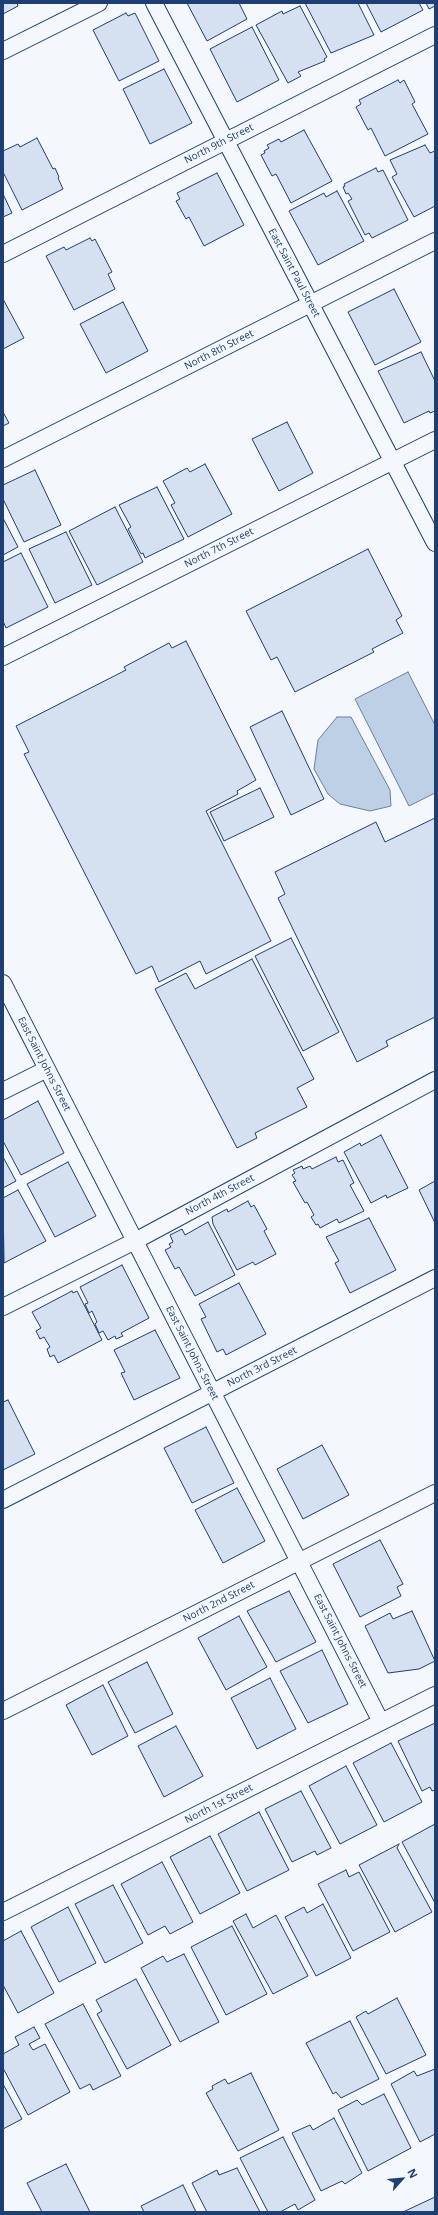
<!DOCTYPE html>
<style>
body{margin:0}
#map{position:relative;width:438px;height:2215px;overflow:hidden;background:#f4f7fb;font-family:"Open Sans",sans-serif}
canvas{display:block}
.frame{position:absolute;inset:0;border:4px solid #1d3f73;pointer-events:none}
.north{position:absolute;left:382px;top:2159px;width:40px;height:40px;-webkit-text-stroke:3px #f4f7fb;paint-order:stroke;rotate:63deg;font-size:11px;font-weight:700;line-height:16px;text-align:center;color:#1d3f73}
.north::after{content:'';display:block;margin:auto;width:14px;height:18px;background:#1d3f73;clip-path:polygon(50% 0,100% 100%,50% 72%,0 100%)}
</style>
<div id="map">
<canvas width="438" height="2215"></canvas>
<div class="frame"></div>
<div class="north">N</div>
</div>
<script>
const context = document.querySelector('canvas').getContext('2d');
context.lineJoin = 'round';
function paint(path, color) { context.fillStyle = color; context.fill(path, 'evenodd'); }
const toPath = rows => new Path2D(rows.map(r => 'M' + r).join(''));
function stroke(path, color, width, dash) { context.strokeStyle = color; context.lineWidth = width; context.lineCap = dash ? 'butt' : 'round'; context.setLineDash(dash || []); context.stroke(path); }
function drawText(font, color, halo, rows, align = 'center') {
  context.font = font + ' "Open Sans",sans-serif'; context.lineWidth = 3; context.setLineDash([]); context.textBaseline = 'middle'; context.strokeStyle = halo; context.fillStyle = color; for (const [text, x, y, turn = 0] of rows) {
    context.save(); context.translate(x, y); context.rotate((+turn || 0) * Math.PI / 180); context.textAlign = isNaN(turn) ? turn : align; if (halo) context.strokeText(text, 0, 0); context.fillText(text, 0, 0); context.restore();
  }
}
const water = toPath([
 [408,672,435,725,435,793,409,806,355,699,408,672],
 [337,717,351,717,390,790,391,806,370,811,340,804,328,794,314,769,318,740,337,717]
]);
paint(water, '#bed0e5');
stroke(water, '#687fa3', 1);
const building = toPath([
 [3,3,17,3,18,6,3,14,3,3],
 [187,3,239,3,247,19,207,41,187,3],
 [305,3,358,3,374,35,331,53,305,3],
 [366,3,419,3,423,10,381,32,366,3],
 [426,3,435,3,435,6,429,9,426,3],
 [300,6,327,57,324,59,325,61,298,72,301,76,288,83,256,25,282,11,283,14,300,6],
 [126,13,128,16,135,13,159,61,119,81,93,30,126,13],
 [252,27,279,80,237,102,210,49,252,27],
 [164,69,192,123,150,144,123,89,164,69],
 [398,80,400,83,404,80,415,102,412,104,428,134,385,156,371,128,368,130,356,107,361,104,359,100,398,80],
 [304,130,332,181,291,203,276,174,272,176,261,155,265,153,264,151,269,148,267,145,279,139,281,142,304,130],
 [37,138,53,169,55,168,59,177,58,178,63,189,22,210,3,172,3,151,18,144,20,147,37,138],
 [425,145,430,153,435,151,435,206,414,217,392,177,397,174,390,160,425,145],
 [376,168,378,172,383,170,408,220,372,238,369,233,365,235,348,201,352,199,348,193,346,194,343,187,345,186,344,184,376,168],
 [217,173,244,225,204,246,189,217,186,219,176,201,180,199,177,193,217,173],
 [337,191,364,241,318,265,289,211,324,193,326,197,337,191],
 [3,194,12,213,3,217,3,194],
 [90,238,92,241,95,239,112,272,108,274,115,289,74,310,46,256,64,247,66,250,90,238],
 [394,289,421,342,375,365,348,312,394,289],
 [3,299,24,338,3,349,3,299],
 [123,302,148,351,106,373,80,324,123,302],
 [421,352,435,381,435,411,430,413,429,411,404,423,378,371,421,352],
 [3,412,9,423,3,426,3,412],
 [287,422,313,473,279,491,252,439,287,422],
 [205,464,232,514,188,537,171,505,175,503,163,481,187,468,190,472,205,464],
 [35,470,61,525,24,542,3,499,3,485,35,470],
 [157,487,184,539,145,558,143,553,141,554,128,529,131,527,119,505,157,487],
 [115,507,143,562,97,585,69,531,115,507],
 [3,518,18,547,3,555,3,518],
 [66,532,92,585,55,603,29,549,66,532],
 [368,549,402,616,396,620,403,633,372,649,374,652,295,692,277,657,271,660,246,611,368,549],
 [21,553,48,607,6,628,3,621,3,562,21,553],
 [186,641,256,780,237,791,238,794,206,811,271,941,206,974,200,961,159,982,152,966,136,974,24,754,29,752,16,726,126,670,124,667,169,643,172,648,186,641],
 [282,711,324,799,291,815,250,727,282,711],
 [260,788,274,817,224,841,210,812,260,788],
 [435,818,435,1017,386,1041,388,1046,357,1062,278,898,285,894,275,872,376,822,385,842,435,818],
 [291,938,339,1032,303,1051,255,956,291,938],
 [252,959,314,1079,297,1088,307,1107,255,1133,257,1138,237,1148,155,989,186,973,195,989,252,959],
 [38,1101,64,1153,21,1175,3,1141,3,1120,38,1101],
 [381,1135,408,1188,387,1198,386,1195,371,1203,344,1152,360,1143,361,1146,381,1135],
 [3,1157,16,1181,3,1188,3,1157],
 [336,1157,338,1162,343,1160,354,1183,350,1185,364,1211,339,1223,337,1219,320,1228,318,1224,316,1225,311,1217,314,1215,307,1202,305,1203,293,1182,296,1181,292,1175,295,1173,293,1170,302,1166,303,1169,310,1166,312,1169,336,1157],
 [68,1162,96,1216,55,1237,27,1184,68,1162],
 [435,1181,435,1223,419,1190,435,1181],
 [18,1190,46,1241,4,1263,3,1198,18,1190],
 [248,1201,251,1207,254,1205,267,1229,264,1231,276,1254,255,1265,253,1262,237,1270,213,1224,212,1217,227,1209,228,1212,248,1201],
 [369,1218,396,1270,350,1293,335,1263,339,1261,326,1237,369,1218],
 [208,1222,235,1275,195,1296,179,1267,175,1269,165,1250,171,1247,169,1244,173,1242,170,1235,182,1229,185,1235,208,1222],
 [122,1265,149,1318,121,1333,123,1336,116,1339,115,1336,108,1340,103,1331,99,1333,95,1324,97,1322,92,1311,89,1313,85,1304,88,1303,80,1287,122,1265],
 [239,1283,266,1334,226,1355,223,1349,217,1352,201,1319,206,1317,199,1304,239,1283],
 [72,1291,73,1293,77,1291,102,1340,58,1363,54,1355,50,1357,47,1349,50,1347,44,1337,40,1339,36,1331,41,1328,32,1312,72,1291],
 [155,1330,180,1378,134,1400,121,1373,125,1372,114,1350,155,1330],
 [8,1400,35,1454,3,1470,3,1402,8,1400],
 [206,1427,234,1483,192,1503,164,1448,206,1427],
 [322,1445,349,1495,303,1519,277,1469,322,1445],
 [237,1488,265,1541,223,1563,195,1510,237,1488],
 [380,1540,403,1584,397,1587,401,1596,360,1617,333,1564,380,1540],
 [289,1591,316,1642,276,1662,247,1611,289,1591],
 [412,1611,435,1661,419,1669,388,1673,365,1626,390,1613,393,1619,412,1611],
 [239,1616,267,1667,226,1690,198,1638,239,1616],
 [322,1650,348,1704,308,1723,280,1671,322,1650],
 [147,1662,173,1714,135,1733,108,1682,147,1662],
 [270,1678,296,1729,257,1749,231,1698,270,1678],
 [103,1685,128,1736,92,1755,66,1705,103,1685],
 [435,1723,435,1790,432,1791,430,1787,422,1791,398,1741,435,1723],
 [176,1726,203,1776,164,1797,138,1746,176,1726],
 [391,1743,422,1802,384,1822,353,1763,391,1743],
 [346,1766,377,1825,340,1844,309,1786,346,1766],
 [301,1791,331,1848,317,1855,315,1851,292,1862,265,1809,301,1791],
 [259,1812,289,1870,247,1891,218,1834,259,1812],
 [435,1824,435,1903,402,1842,435,1824],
 [210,1836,240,1893,200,1914,170,1857,210,1836],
 [399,1844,397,1848,432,1912,395,1932,359,1865,399,1844],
 [162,1862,193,1922,170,1934,165,1926,148,1935,121,1884,162,1862],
 [346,1870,349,1877,359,1872,390,1932,353,1951,318,1884,346,1870],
 [113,1885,143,1943,105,1963,75,1904,113,1885],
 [323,1904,351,1958,316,1976,285,1917,304,1907,307,1913,323,1904],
 [68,1907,96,1963,59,1982,31,1927,68,1907],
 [246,1914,253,1928,276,1915,308,1976,273,1994,233,1921,246,1914],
 [232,1926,267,1994,226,2015,191,1947,232,1926],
 [21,1931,54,1993,18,2013,3,1985,3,1941,21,1931],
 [184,1954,219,2022,180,2042,141,1968,163,1956,167,1962,184,1954],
 [136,1979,171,2045,127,2069,97,2014,102,2011,96,2000,136,1979],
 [397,1998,426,2055,386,2074,356,2017,366,2011,368,2014,397,1998],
 [83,2004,121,2076,93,2090,90,2084,80,2089,45,2024,83,2004],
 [350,2021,379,2079,341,2098,336,2092,333,2094,306,2043,350,2021],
 [34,2027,40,2038,29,2044,33,2050,45,2044,70,2092,28,2115,3,2068,3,2054,19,2045,15,2037,34,2027],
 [435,2069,435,2134,420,2142,391,2084,414,2071,417,2076,435,2069],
 [251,2073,279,2130,238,2151,206,2093,213,2089,212,2086,225,2079,228,2084,251,2073],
 [3,2084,22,2119,3,2129,3,2084],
 [384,2094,411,2148,368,2171,338,2110,357,2100,362,2105,384,2094],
 [334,2118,362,2173,345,2184,342,2181,321,2191,292,2133,310,2125,313,2130,334,2118],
 [283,2137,315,2200,298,2210,295,2204,280,2212,268,2212,240,2158,283,2137],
 [66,2164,90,2212,42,2212,27,2183,66,2164],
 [237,2168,260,2212,207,2212,192,2183,217,2170,219,2175,237,2168],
 [183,2185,196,2212,144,2212,141,2206,183,2185],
 [435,2197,435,2212,403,2212,435,2197]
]);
paint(building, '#d5e0f0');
stroke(building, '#1d3f73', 1);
const lane = toPath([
 [154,3,435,543],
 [3,51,99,3],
 [3,254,435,35],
 [3,459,435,241],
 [3,657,435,440],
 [3,983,381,1722],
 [3,1091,47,1069],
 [3,1307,135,1241,435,1080],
 [3,1500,435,1278],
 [3,1711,435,1493],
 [3,1912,435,1695]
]);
stroke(lane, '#1d3f73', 18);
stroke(lane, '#f4f7fb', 16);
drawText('10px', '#1d3f73', '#f4f7fb', [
 ["North 9th Street",219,144,-27],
 ["East Saint Paul Street",294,273,62],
 ["North 8th Street",219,350,-27],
 ["North 7th Street",219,548,-27],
 ["East Saint Johns Street",44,1064,63],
 ["North 4th Street",220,1195,-28],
 ["East Saint Johns Street",192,1353,63],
 ["North 3rd Street",262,1367,-27],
 ["North 2nd Street",219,1602,-27],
 ["East Saint Johns Street",340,1641,63],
 ["North 1st Street",219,1804,-27]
]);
</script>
